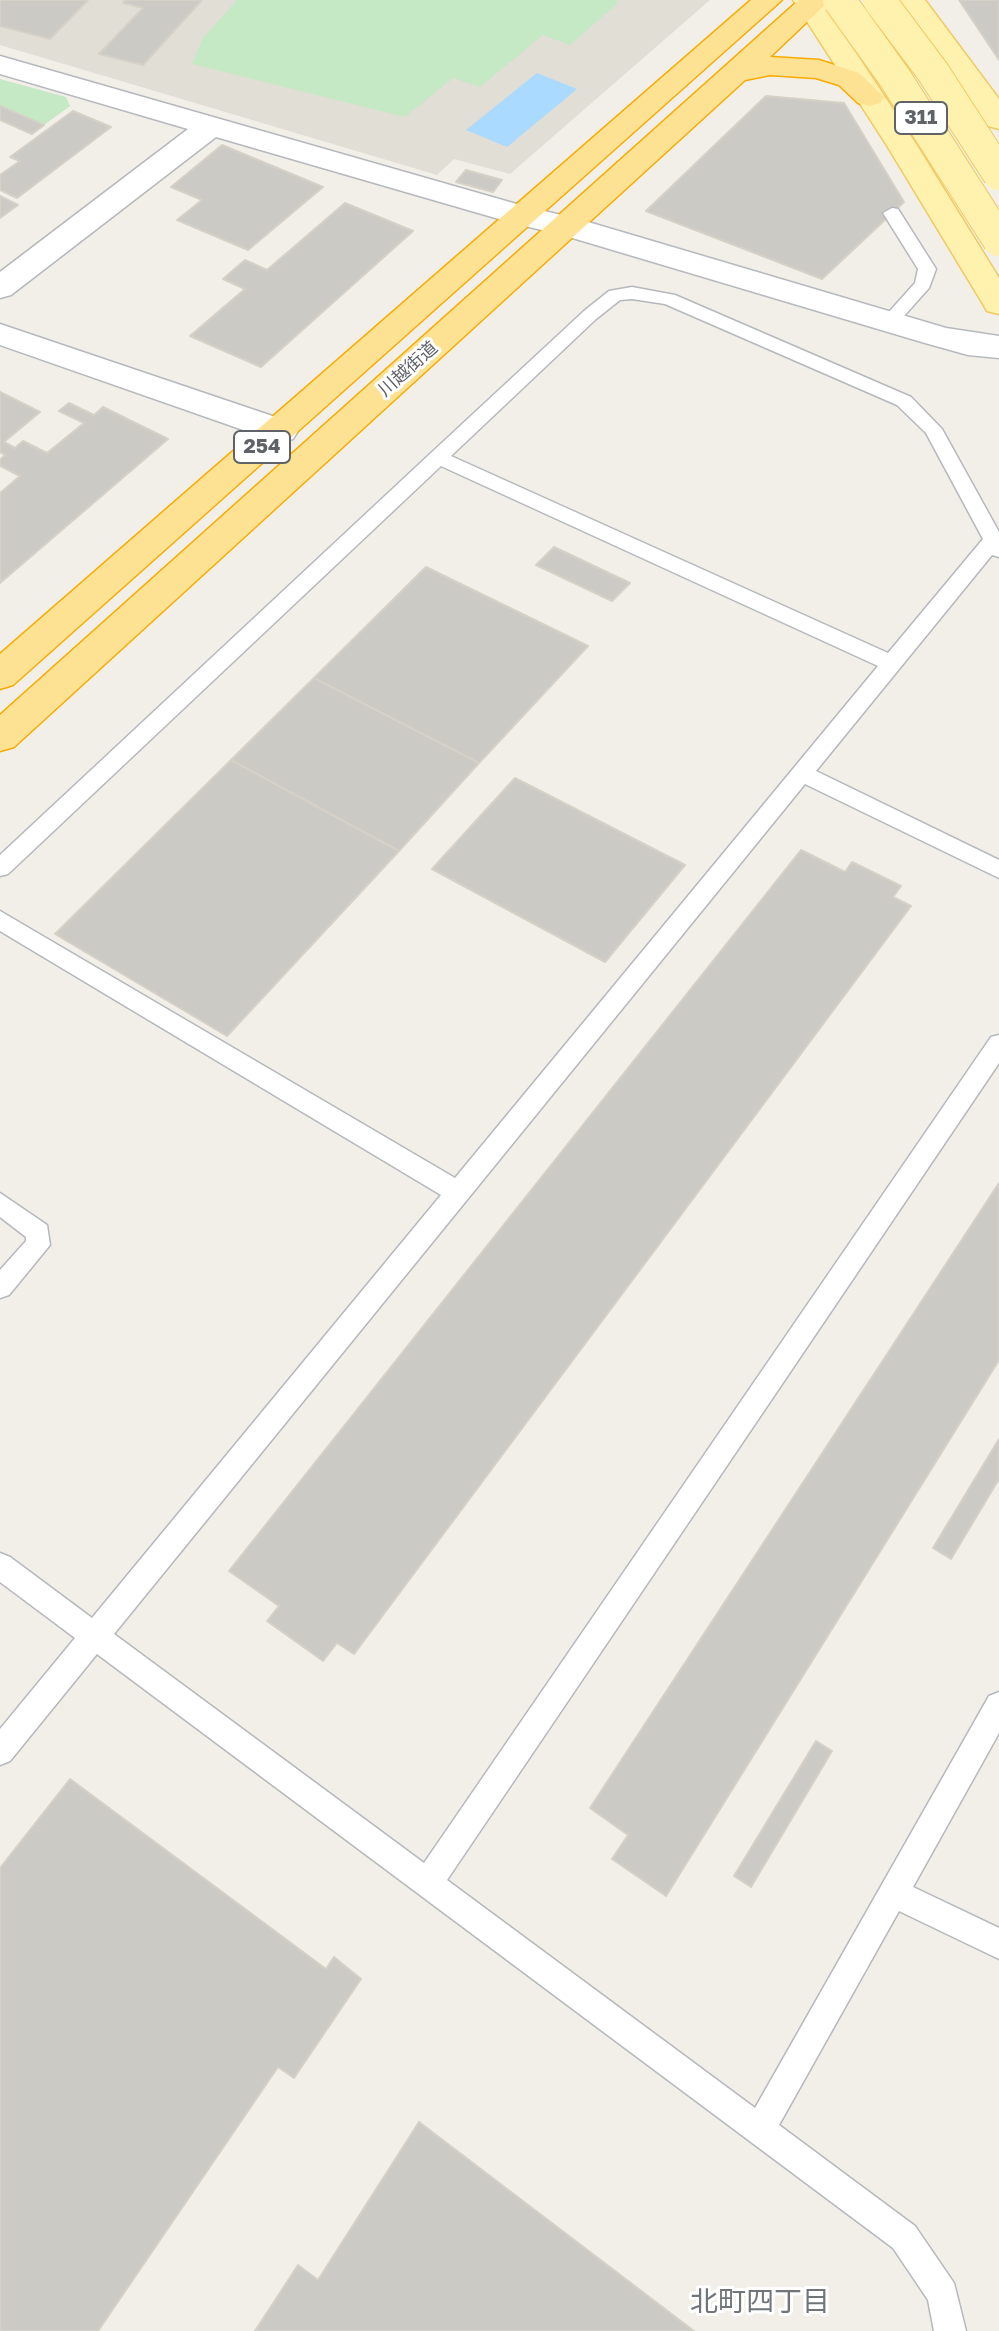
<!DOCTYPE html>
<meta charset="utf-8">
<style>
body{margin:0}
canvas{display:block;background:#f1efe8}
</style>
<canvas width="999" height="2331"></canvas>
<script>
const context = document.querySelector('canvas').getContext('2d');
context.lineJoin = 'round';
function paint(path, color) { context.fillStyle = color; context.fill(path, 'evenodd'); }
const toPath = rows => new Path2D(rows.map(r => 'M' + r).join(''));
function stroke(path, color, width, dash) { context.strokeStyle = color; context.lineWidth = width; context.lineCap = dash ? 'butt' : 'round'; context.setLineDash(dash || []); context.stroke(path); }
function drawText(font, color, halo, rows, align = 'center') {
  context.font = font + ' "Golos Text","Noto Sans JP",sans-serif'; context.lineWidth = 6; context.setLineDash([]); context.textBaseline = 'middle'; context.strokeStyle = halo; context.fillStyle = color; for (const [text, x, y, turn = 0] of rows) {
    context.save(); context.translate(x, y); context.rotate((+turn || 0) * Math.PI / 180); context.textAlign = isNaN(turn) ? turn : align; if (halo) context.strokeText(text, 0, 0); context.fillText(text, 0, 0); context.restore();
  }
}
paint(toPath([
 [0,0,710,0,510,174,454,159,437,175,0,45]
]), '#e1ded6');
paint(toPath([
 [237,0,617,0,617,4,570,45,543,35,480,87,453,78,405,117,192,64,203,38],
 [0,79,66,97,70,106,44,125,0,106]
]), '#c5e8c5');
paint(toPath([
 [537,73,577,89,507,147,466,130]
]), '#aadaff');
const building = toPath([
 [0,0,88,0,50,39,0,26,0,0],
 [126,0,202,0,143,65,99,54,143,8,123,3,126,0],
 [959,0,999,0,999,60,959,0],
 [766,96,844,103,904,202,822,279,646,211,766,96],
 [0,106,44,125,32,134,0,120,0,106],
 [73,111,111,127,17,198,0,190,0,175,20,161,10,157,73,111],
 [222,145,323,187,248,250,177,220,202,200,171,187,222,145],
 [466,170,502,180,493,192,456,182,466,170],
 [0,196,18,205,0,218,0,196],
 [345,203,413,231,261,367,190,336,245,289,223,279,245,260,267,270,345,203],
 [0,392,40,412,4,442,15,448,23,441,47,453,84,423,59,411,69,403,94,415,103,407,168,439,0,583,0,493,20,476,0,466,0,460,5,455,0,452,0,392],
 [554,547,630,583,612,601,536,565,554,547],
 [426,567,588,646,479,763,314,678,426,567],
 [314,678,479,763,399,851,231,760,314,678],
 [231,760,399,851,227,1036,55,934,231,760],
 [515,778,685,865,605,962,432,869,515,778],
 [801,850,845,872,852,862,901,886,893,897,911,906,354,1654,337,1643,323,1661,267,1621,279,1606,229,1571,801,850],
 [999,1183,999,1360,666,1896,612,1859,628,1835,590,1808,999,1183],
 [999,1439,999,1479,951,1559,933,1548,999,1439],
 [816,1741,832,1751,751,1887,734,1876,816,1741],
 [70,1779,326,1969,334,1957,361,1979,294,2078,278,2067,98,2331,0,2331,0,1868,70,1779],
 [419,2122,694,2331,255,2331,298,2265,318,2280,419,2122]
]);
paint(building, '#cccac5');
stroke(building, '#d6d1c6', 2);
const lane = toPath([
 [892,208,898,209,936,269,929,288,895,326,889,328,880,322,915,283,918,269,883,213,892,208],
 [632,287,675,295,911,397,942,429,999,532,999,557,992,555,816,771,999,860,999,878,805,784,114,1634,424,1863,991,1037,999,1035,999,1063,447,1880,755,2108,989,1696,999,1692,999,1733,913,1887,999,1928,999,1959,899,1911,779,2125,915,2226,954,2283,966,2331,934,2331,928,2300,893,2248,97,1654,10,1761,0,1765,0,1729,75,1638,0,1582,0,1553,10,1557,92,1618,441,1195,0,931,0,911,455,1178,878,666,441,466,8,874,0,876,0,855,431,453,584,311,609,291,632,287],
 [632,299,665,304,897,405,926,433,983,539,888,653,451,456,596,319,620,300,632,299],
 [0,1193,47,1225,50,1245,9,1295,0,1298,0,1270,26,1241,26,1237,0,1217,0,1193]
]);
const street = toPath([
 [0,56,534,209,539,216,534,223,523,226,216,137,11,295,0,298,0,272,188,129,0,74,0,56],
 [0,324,293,423,298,431,293,439,281,442,269,439,0,345,0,324]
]);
const secondary = toPath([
 [523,206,578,219,946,328,999,336,999,358,968,355,925,343,559,234,512,223,507,216,512,209,523,206]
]);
const primary = toPath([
 [793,0,821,0,916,144,999,278,999,314,987,311,983,304,886,144,793,0],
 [896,0,925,0,999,99,999,129,988,126,896,0]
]);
const highway = toPath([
 [751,0,782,0,13,685,0,689,0,654,751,0],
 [799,0,830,0,770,57,819,60,859,73,884,97,880,103,869,106,858,103,839,85,816,78,770,75,745,80,14,747,0,751,0,715,799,0]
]);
stroke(lane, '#b5b8bc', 3);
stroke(street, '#b5b8bc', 3);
stroke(secondary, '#b6babf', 3);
stroke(primary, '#f2c960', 3);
stroke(highway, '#f9ab00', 3);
paint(lane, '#fff');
paint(street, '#fff');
paint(secondary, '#fff');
paint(primary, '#fff2af');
paint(highway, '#fde293');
const primaryBridge = toPath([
 [839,0,895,78,999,240],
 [879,0,933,72,999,174]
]);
stroke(primaryBridge, '#f2c960', 34, []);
stroke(primaryBridge, '#fff2af', 32);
drawText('18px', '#5f6368', '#fff', [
 ["川越街道",408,369,-42]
]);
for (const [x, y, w] of [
 [921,118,52],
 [262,447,56]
]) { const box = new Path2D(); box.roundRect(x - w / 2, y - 16, w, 32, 6); context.fillStyle = '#fff'; context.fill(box); stroke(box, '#5f6368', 2); }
drawText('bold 20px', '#5f6368', null, [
 ["311",921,118],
 ["254",262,447]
]);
drawText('28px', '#70757a', '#fff', [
 ["北町四丁目",760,2302]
]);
</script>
